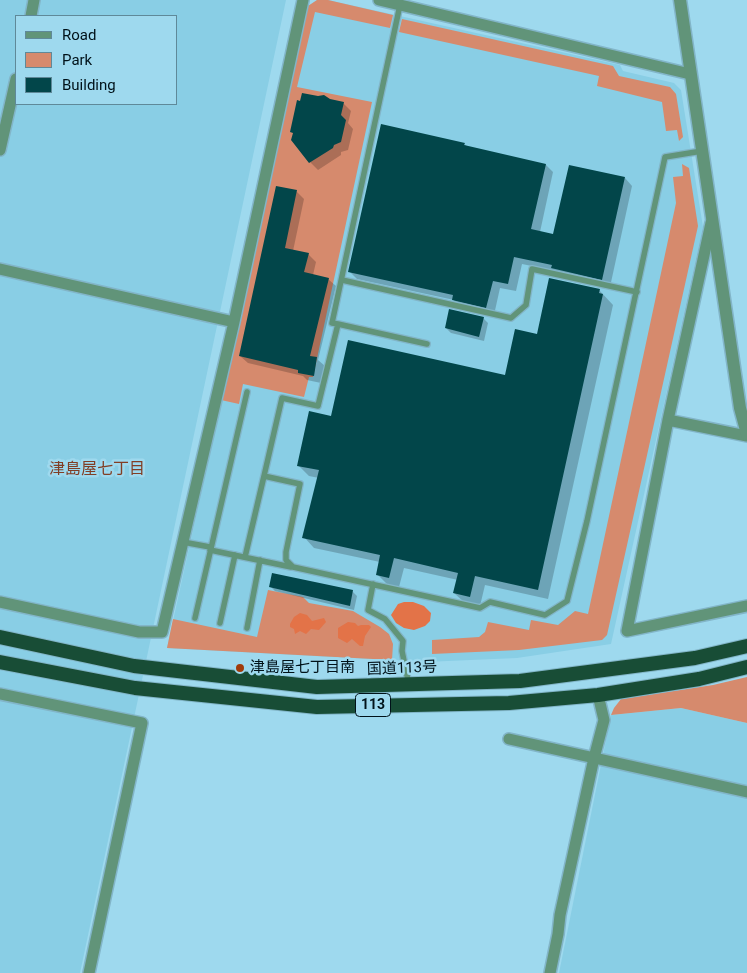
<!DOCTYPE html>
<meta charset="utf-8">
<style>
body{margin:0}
#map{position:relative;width:747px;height:973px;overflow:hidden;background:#9ed9ee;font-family:Roboto,sans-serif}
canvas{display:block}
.legend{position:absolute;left:15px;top:15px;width:162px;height:90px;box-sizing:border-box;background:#9ed9ee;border:1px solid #5f8999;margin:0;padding:6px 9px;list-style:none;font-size:15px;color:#001219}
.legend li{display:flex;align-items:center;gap:10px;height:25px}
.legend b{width:25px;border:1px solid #5f8999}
</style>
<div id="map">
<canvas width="747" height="973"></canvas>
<ul class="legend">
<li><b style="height:6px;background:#619479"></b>Road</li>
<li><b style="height:14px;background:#d68a6d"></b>Park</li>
<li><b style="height:14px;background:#02464a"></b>Building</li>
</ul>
</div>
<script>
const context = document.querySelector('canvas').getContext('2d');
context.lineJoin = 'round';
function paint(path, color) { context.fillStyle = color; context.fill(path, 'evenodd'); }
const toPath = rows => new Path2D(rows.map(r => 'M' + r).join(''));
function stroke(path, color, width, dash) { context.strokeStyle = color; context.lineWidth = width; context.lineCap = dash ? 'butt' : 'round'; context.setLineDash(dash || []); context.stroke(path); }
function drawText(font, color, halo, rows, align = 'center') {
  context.font = font + ' Roboto,"Noto Sans JP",sans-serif'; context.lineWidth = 5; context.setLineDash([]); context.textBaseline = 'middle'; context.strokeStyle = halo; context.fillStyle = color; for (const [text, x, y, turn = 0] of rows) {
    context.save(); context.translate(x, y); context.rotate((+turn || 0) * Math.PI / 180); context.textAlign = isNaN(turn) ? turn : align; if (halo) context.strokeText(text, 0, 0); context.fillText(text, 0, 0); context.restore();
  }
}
paint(toPath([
 [0,0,286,0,80,973,0,973],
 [16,16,176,16,176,104,16,104],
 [317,0,328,0,620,65,623,71,674,83,681,90,703,227,611,644,517,658,425,662,167,648,308,6],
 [681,708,747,723,747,973,559,973,611,715]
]), '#89cee5');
paint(toPath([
 [317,0,328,0,393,15,390,28,315,12,297,87,372,102,313,377,309,377,304,397,243,384,239,404,221,400,308,6],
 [402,19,613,66,619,76,670,87,676,94,683,137,679,141,677,130,666,131,662,102,597,86,599,76,399,32],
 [682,164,689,168,698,226,607,635,602,640,519,650,432,654,432,640,479,637,485,632,488,622,529,630,531,620,558,625,575,611,588,614,676,203,673,177,683,176],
 [268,590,303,597,309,603,353,611,358,614,380,627,389,634,393,644,392,660,167,648,173,619,257,637],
 [747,677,747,723,681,708,611,715,614,708,621,699,713,685]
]), '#d68a6d');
paint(toPath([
 [404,602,413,602,424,606,431,613,430,621,425,626,414,630,404,628,396,623,391,615,398,604],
 [300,613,307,615,312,621,324,618,326,622,319,630,311,629,306,634,300,631,295,634,294,629,290,627,290,624,294,617],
 [348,622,355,623,358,626,361,625,369,625,371,627,365,636,363,646,360,646,352,639,347,643,338,638,338,628]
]), '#e37348');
paint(toPath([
 [330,100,343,103,351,111,348,123,353,129,348,150,341,152,341,155,318,170,310,162],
 [464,144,468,147,546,165,553,172,540,232,554,235,625,178,632,186,610,287,560,276,556,271,522,264,516,291,500,288,494,315,461,307,454,300,357,279,349,271],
 [296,191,304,199,293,251,308,254,316,262,313,275,328,279,336,286,318,360,325,366,321,383,307,380,303,376,248,363,240,356],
 [599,290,613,305,548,599,485,585,480,606,465,603,454,593,458,580,404,568,399,587,388,585,377,574,380,562,314,548,304,537,319,478,309,476,298,465,332,417,506,376,537,336],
 [483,318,488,323,484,341,451,333,446,328],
 [270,586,352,591,357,596,354,610,275,591]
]), '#0003');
paint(toPath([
 [302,93,318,96,324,95,330,99,344,102,341,115,346,120,341,142,334,145,333,148,309,163,291,140,293,133,290,132,297,100,300,101],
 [381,124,465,143,464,145,546,164,531,229,553,234,569,165,625,177,602,280,551,268,552,265,514,257,508,284,493,281,486,308,452,300,453,295,348,272],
 [276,186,297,190,285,248,309,253,304,272,329,278,310,356,317,357,314,376,298,373,298,370,239,356],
 [549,278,600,289,599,293,603,294,538,590,475,576,470,597,453,593,458,573,394,558,389,578,376,575,380,555,302,538,319,470,297,466,309,411,331,416,348,340,505,375,515,329,537,334],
 [449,309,484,317,479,337,445,328],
 [272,573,353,590,350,606,269,587]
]), '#02464a');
const service = toPath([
 [400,5,332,323,338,324,318,406,282,398,264,476,300,484,286,552,286,560,293,567,480,608,490,602,545,615,567,601,587,521,665,157,702,151],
 [342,280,511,318,526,305,532,269,637,292],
 [338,324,427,344],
 [183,542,210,547],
 [210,550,291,567],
 [245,557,264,476],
 [373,584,368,610,385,619,403,641,402,651,409,685],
 [195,618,247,392],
 [220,623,235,555],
 [247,628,260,560]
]);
const minor = toPath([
 [379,0,690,74],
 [31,16,34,0],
 [0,150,16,79],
 [711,223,668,420,627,631,747,606],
 [0,269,234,322],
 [668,420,747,436],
 [0,602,139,632,162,632,234,322,303,0],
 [0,694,142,723,89,973],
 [509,739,747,792],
 [550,973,558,934,560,915,594,758,604,720,598,695]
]);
const tertiary = toPath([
 [680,0,740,408,747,434]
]);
const trunk = toPath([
 [0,637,134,666,317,687,520,681,695,658,747,646],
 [0,662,135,688,317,707,509,703,598,695,699,679,747,667]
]);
stroke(service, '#82b5c8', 8);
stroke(minor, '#82b5c8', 14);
stroke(tertiary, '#82b5c8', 15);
stroke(trunk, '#82b5c8', 16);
stroke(service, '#619479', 5.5);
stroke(minor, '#619479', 11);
stroke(tertiary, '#619479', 12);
stroke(trunk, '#184d36', 14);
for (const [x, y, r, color] of [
 [240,668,5,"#a03b0b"]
]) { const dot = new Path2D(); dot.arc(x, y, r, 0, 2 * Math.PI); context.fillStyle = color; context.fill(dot); stroke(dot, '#9ed9ee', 2); }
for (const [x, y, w] of [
 [373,705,35]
]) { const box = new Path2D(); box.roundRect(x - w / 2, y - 11.5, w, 23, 4); context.fillStyle = '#9ed9ee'; context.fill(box); stroke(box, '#001219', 1); }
drawText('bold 14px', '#001219', null, [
 ["113",373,705]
]);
drawText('15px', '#001219', '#9ed9ee', [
 ["津島屋七丁目南",250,668]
], 'left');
drawText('15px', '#001219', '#9ed9ee', [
 ["国道113号",402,669,-2]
]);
drawText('16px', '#813e25', '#9ed9ee', [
 ["津島屋七丁目",97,470]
]);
</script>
